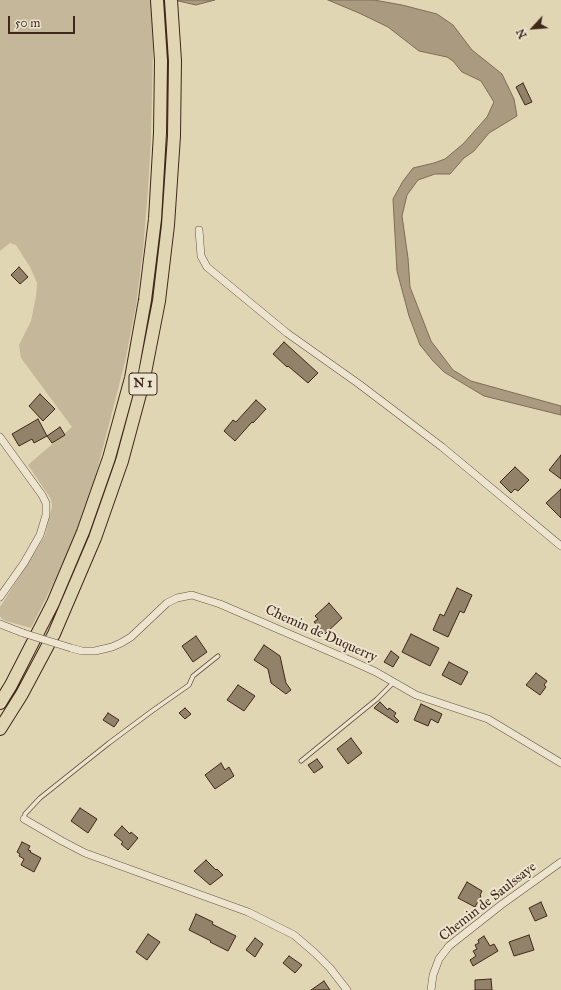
<!DOCTYPE html>
<style>
body{margin:0}
#map{position:relative;width:561px;height:990px;overflow:hidden;background:#e1d6b4;font-family:"IM FELL Great Primer",serif}
canvas{display:block}
.north{position:absolute;left:513px;top:8px;width:40px;height:40px;-webkit-text-stroke:3px #ece4ce;paint-order:stroke;rotate:244deg;font-size:11px;font-weight:700;line-height:16px;text-align:center;color:#3f271a}
.north::after{content:'';display:block;margin:auto;width:14px;height:18px;background:#3f271a;clip-path:polygon(50% 0,100% 100%,50% 72%,0 100%)}
.scale{position:absolute;left:8px;top:16px;width:67px;height:18px;box-sizing:border-box;border:2px solid #3f271a;border-top:0;padding-left:5px;font-size:12px;line-height:14px;white-space:nowrap;color:#3f271a;-webkit-text-stroke:3px #ece4ce;paint-order:stroke}
</style>
<div id="map">
<canvas width="561" height="990"></canvas>
<div class="north">N</div>
<div class="scale">50 m</div>
</div>
<script>
const context = document.querySelector('canvas').getContext('2d');
context.lineJoin = 'round';
function paint(path, color) { context.fillStyle = color; context.fill(path, 'evenodd'); }
const toPath = rows => new Path2D(rows.map(r => 'M' + r).join(''));
function stroke(path, color, width, dash) { context.strokeStyle = color; context.lineWidth = width; context.lineCap = dash ? 'butt' : 'round'; context.setLineDash(dash || []); context.stroke(path); }
function drawText(font, color, halo, rows, align = 'center') {
  context.font = font + ' "IM FELL Great Primer",serif'; context.lineWidth = 4; context.setLineDash([]); context.textBaseline = 'middle'; context.strokeStyle = halo; context.fillStyle = color; for (const [text, x, y, turn = 0] of rows) {
    context.save(); context.translate(x, y); context.rotate((+turn || 0) * Math.PI / 180); context.textAlign = isNaN(turn) ? turn : align; if (halo) context.strokeText(text, 0, 0); context.fillText(text, 0, 0); context.restore();
  }
}
paint(toPath([
 [0,0,151,0,152,9,153,50,151,139,148,190,143,251,136,306,125,362,89,502,56,578,31,628,6,621,2,619,0,616,0,607,45,536,52,506,51,499,28,465,72,427,21,358,19,345,31,321,36,296,37,283,30,267,16,245,10,243,0,251]
]), '#c5b89a');
const water = toPath([
 [174,0,215,0,196,5,174,0],
 [328,0,374,0,402,5,437,14,453,25,472,50,502,74,514,99,517,116,489,133,474,151,464,158,450,174,435,174,418,180,407,195,402,216,408,258,410,287,431,341,453,370,471,381,561,406,561,415,484,396,444,372,433,361,420,345,409,316,397,271,393,199,403,181,413,168,434,163,445,159,463,144,487,117,494,102,481,81,462,72,453,61,447,57,419,51,388,27,359,13,328,0]
]);
paint(water, '#aa9a80');
stroke(water, '#7f6c57', 1);
const building = toPath([
 [523,83,532,102,525,105,516,87,523,83],
 [19,267,28,277,20,284,11,275,19,267],
 [284,342,318,373,308,383,288,366,287,367,273,354,284,342],
 [40,394,55,409,43,421,29,406,40,394],
 [256,400,266,409,253,423,252,422,235,441,224,431,233,420,236,422,256,400],
 [38,419,47,436,34,443,32,439,19,446,12,434,38,419],
 [60,427,65,435,52,443,47,436,60,427],
 [561,455,561,479,549,470,561,455],
 [515,467,529,480,518,491,515,489,511,493,500,482,515,467],
 [561,489,561,518,546,503,561,489],
 [457,588,472,595,464,613,460,611,448,637,433,630,440,614,444,616,457,588],
 [329,603,342,618,325,634,314,622,318,619,315,616,329,603],
 [411,634,439,648,430,666,402,652,411,634],
 [196,636,207,652,193,662,182,646,196,636],
 [264,645,280,656,286,683,291,690,286,694,271,683,268,669,254,660,264,645],
 [391,651,399,657,393,667,384,662,391,651],
 [449,662,468,672,461,685,442,675,449,662],
 [536,673,547,681,544,685,546,687,540,695,526,685,536,673],
 [238,685,255,696,244,711,227,700,238,685],
 [380,702,388,710,389,708,396,713,394,716,399,721,397,723,374,708,380,702],
 [421,704,442,714,438,723,431,719,428,726,414,720,421,704],
 [185,708,191,714,185,719,179,713,185,708],
 [108,713,119,720,114,727,103,720,108,713],
 [351,738,362,753,348,764,337,749,351,738],
 [317,759,323,767,314,773,308,765,317,759],
 [221,763,225,770,229,767,234,776,215,789,205,775,221,763],
 [80,808,97,819,88,833,71,821,80,808],
 [122,826,130,834,131,832,138,838,128,850,121,844,123,842,114,835,122,826],
 [22,842,30,846,28,850,31,851,30,852,41,858,34,872,21,865,24,859,19,856,20,854,17,852,22,842],
 [206,860,216,870,217,869,223,875,210,885,194,871,206,860],
 [467,882,482,891,480,895,481,896,475,907,458,898,467,882],
 [541,902,547,916,535,921,529,908,541,902],
 [196,914,213,922,212,924,236,936,228,951,210,942,211,941,189,930,196,914],
 [148,934,160,942,147,960,136,952,148,934],
 [529,935,534,950,514,956,509,942,529,935],
 [484,936,490,946,494,944,498,951,473,966,470,960,476,956,473,951,477,949,475,945,479,943,478,940,484,936],
 [255,938,263,944,255,957,246,950,255,938],
 [289,956,302,965,295,973,283,963,289,956],
 [491,979,492,990,475,990,475,980,491,979],
 [324,981,330,990,311,990,324,981]
]);
paint(building, '#93826a');
stroke(building, '#3f271a', 1);
const service = toPath([
 [301,761,377,699,394,682],
 [24,819,25,814,40,798,109,743,152,711,189,685,193,676,218,656]
]);
const minor = toPath([
 [199,230,201,256,207,267,287,333,359,384,442,447,561,546],
 [0,437,42,495,46,503,46,515,40,535,24,563,0,597],
 [0,624,23,633],
 [71,648,82,651,95,651,112,647,121,643,131,637,167,603,177,598,192,595,198,597,220,604,354,662,376,672,416,695,488,719,561,763],
 [24,819,62,841,85,853,248,912,294,935,315,953,330,968,347,990],
 [431,990,433,975,439,959,449,946,501,905,561,862]
]);
const trunk = toPath([
 [0,703,11,685,53,603,83,532,109,458,131,378,145,300,155,219,160,133,161,61,157,0],
 [0,729,22,694,54,634,95,538,122,461,143,383,159,301,168,225,174,136,175,61,171,0]
]);
stroke(service, '#685340', 5);
stroke(minor, '#685340', 8);
stroke(trunk, '#3f271a', 14);
stroke(service, '#ece4ce', 3.5);
stroke(minor, '#ece4ce', 7);
stroke(trunk, '#e1d6b4', 12);
const minorBridge = toPath([
 [23,633,71,648]
]);
stroke(minorBridge, '#685340', 8, []);
stroke(minorBridge, '#ece4ce', 7);
for (const [x, y, w] of [
 [143,384,28]
]) { const box = new Path2D(); box.roundRect(x - w / 2, y - 11, w, 22, 3); context.fillStyle = '#ece4ce'; context.fill(box); stroke(box, '#3f271a', 1); }
drawText('bold 13px', '#3f271a', null, [
 ["N 1",143,384]
]);
drawText('14px', '#3f271a', '#ece4ce', [
 ["Chemin de Duquerry",321,634,24],
 ["Chemin de Saulssaye",488,902,-38]
]);
</script>
